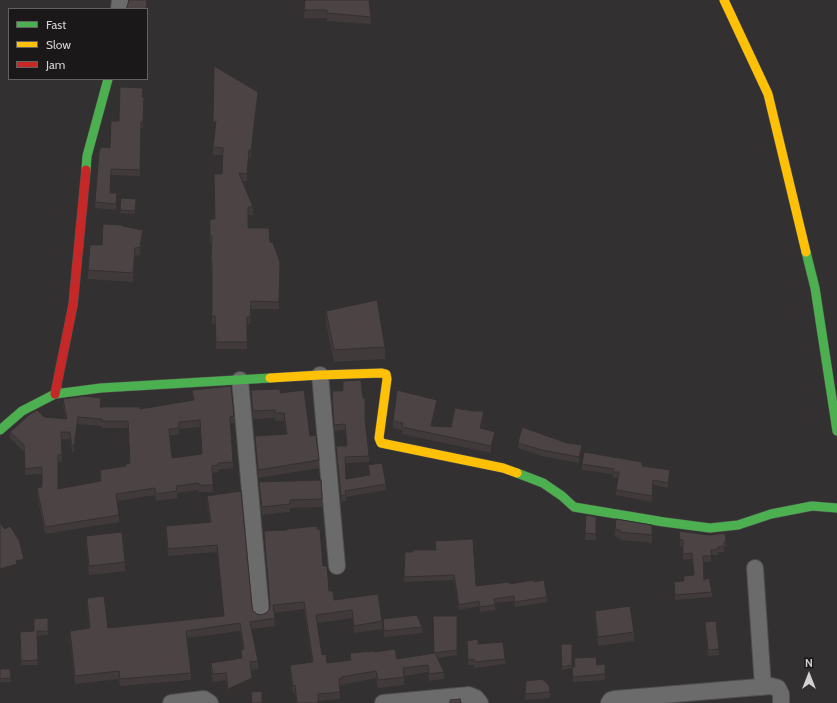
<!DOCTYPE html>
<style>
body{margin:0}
#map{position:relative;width:837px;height:703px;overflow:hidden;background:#323030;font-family:Cabin,sans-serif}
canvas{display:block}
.legend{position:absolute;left:8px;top:8px;width:140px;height:72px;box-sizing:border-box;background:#1a1818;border:1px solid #646262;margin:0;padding:5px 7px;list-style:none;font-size:12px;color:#d4d1d1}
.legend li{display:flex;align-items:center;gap:8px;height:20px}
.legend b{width:20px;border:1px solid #646262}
.north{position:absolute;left:789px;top:655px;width:40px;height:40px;-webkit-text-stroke:3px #1a1818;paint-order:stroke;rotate:0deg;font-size:11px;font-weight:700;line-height:16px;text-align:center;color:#d4d1d1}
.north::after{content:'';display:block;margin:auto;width:14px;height:18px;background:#d4d1d1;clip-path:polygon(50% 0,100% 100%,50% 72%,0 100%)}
</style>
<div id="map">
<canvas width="837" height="703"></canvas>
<ul class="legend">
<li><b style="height:5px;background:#4caf50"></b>Fast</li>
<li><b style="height:5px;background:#ffc107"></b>Slow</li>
<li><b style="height:5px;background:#c62828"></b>Jam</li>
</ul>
<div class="north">N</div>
</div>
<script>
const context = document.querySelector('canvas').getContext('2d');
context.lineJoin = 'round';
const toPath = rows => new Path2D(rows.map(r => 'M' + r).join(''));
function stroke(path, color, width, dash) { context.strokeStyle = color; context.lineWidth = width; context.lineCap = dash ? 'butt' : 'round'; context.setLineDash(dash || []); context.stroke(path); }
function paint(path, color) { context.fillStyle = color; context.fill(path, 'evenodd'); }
const street = toPath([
 [119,9,120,0],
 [320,375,337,566],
 [240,380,261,613],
 [755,568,763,687],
 [171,703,204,699,210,703],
 [383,703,469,695,476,698,480,703],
 [609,703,611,700,615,699,771,686,778,688,781,694,781,703]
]);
const fast = toPath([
 [86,170,87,156,108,79],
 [806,252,815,288,837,431],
 [0,430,22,411,55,394,101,388,270,378],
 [517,473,543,483,562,496,574,507,664,522,710,528,738,525,771,514,812,506,837,508]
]);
const slow = toPath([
 [724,0,768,94,806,252],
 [270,378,320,375,382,373,386,374,387,379,379,438,381,443,503,468,517,473]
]);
const jam = toPath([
 [55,394,73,305,86,170]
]);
stroke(street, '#4f4d4d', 18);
stroke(fast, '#4f4d4d', 10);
stroke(slow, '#4f4d4d', 10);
stroke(jam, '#4f4d4d', 10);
stroke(street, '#6c6b6b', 16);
stroke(fast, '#4caf50', 9);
stroke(slow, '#ffc107', 9);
stroke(jam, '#c62828', 9);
paint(toPath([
 [305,0,372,0,372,5,370,6,371,24,327,21,327,18,304,18],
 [214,66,258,100,251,158,249,158,247,181,242,181,253,207,253,215,248,215,248,228,270,242,280,262,279,309,251,309,250,324,247,324,247,349,216,349,215,324,212,324,212,269,211,269,211,244,210,244,210,219,215,219,222,174,223,155,213,155,213,147,215,129,213,131],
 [143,97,144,97,143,128,141,128,140,176,111,175,110,193,117,199,116,210,95,208,95,202,119,121],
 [121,198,136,199,135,214,120,213],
 [122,226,143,238,140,255,135,256,133,282,88,279,88,270,102,245],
 [326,311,385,347,385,359,334,362,326,323],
 [343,381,365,419,369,456,369,462,346,463,346,479,369,476,368,465,386,484,386,490,346,497,346,501,341,502,336,446,347,446,345,430,334,431,332,391,343,391],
 [192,390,234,416,234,423,230,423,233,468,218,470,218,472,213,473,213,492,199,492,198,490,177,493,177,498,156,501,155,495,117,501,119,515,119,522,45,534,37,494,37,488,42,487,42,474,25,475,24,452,10,438,10,432,44,417,66,419,63,406,63,399,101,407,140,409,193,400],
 [78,424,102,426,102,428,128,428,130,463,126,466,100,470,100,481,58,489,58,462,62,462,61,439,70,439,72,452,74,452],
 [200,427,202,454,172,458,169,436,179,434,179,429],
 [251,390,280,393,310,436,319,460,319,468,258,478,255,444,255,436,286,434,284,421,275,421,275,418,253,419,251,398],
 [437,407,433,426,451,427,484,418,482,428,495,439,491,453,402,434,402,430,393,428,393,421],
 [518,443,567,443,582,451,579,463,542,456,518,448],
 [582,464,642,467,670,476,668,488,653,485,652,502,616,495,616,490,618,478,613,477,613,474,582,470],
 [259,482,322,499,322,507,290,508,290,512,262,515,259,490],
 [207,496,253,611,257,614,261,615,266,613,269,610,270,607,264,538,264,531,323,566,329,591,334,600,382,621,382,629,354,633,352,618,317,623,322,655,327,663,350,660,350,653,374,652,397,659,434,653,457,616,457,655,438,658,444,672,444,679,429,681,428,672,404,676,404,685,378,688,376,678,341,685,341,686,340,686,340,699,318,701,318,703,296,703,295,693,293,693,290,673,290,665,312,662,304,609,274,613,275,626,252,629,258,661,258,669,251,670,252,685,228,697,226,680,213,682,211,670,211,663,241,658,241,650,243,649,240,631,187,638,191,673,191,680,120,686,119,679,75,684,70,639,70,631,89,629,87,606,87,598,108,628,224,616,217,552,168,556,166,533,166,526,210,522,207,503],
 [586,515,596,517,596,540,585,540],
 [652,525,652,543,620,540,620,538,615,537,615,529],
 [679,531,726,541,726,547,724,547,724,552,718,552,718,555,711,555,711,562,704,562,704,580,712,592,712,597,675,600,674,582,684,581,684,576,694,575,692,559,683,560,683,546,680,546],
 [86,536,125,562,125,571,89,575,86,545],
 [405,552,413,552,476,586,534,582,547,597,547,602,515,607,514,601,495,603,495,610,480,612,479,606,459,610,454,580,404,582],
 [595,611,634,632,634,641,598,646,595,620],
 [48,618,48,635,37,636,38,665,21,665,20,632,34,631],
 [383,619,422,627,422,633,384,637],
 [705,622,719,649,719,655,708,656,705,628],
 [467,641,478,644,505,659,505,664,474,668,474,665,468,665],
 [561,644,572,644,572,668,562,670],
 [574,658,597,665,605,664,605,680,573,682,572,667,574,667],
 [0,669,10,669,11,682,0,682],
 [526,681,550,692,550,698,525,700]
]), '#413a3a');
paint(toPath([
 [369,0,372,0,372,5,369,6],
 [258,92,258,100,251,158,251,151],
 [216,121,216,129,213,131,213,123],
 [249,150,249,158,247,181,247,174],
 [143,230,143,238,140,255,140,247],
 [135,248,135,256,133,282,133,273],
 [437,400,437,407,431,433,431,426],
 [484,411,484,418,480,435,480,428],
 [78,417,78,424,74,452,74,446],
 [495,432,495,439,491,453,491,446],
 [582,445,582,451,579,463,579,457],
 [670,470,670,476,668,488,668,483],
 [24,559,24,564,17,566,17,570,0,575,0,569,16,561],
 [252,678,252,685,228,697,228,689]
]), '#353030');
const building = toPath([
 [129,0,147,0,146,9,126,9,128,4,129,0],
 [305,0,369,0,371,17,327,13,327,10,304,10,305,0],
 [147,32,148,32,147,46,147,32],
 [214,66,258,92,251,151,249,150,247,174,239,173,253,207,248,207,248,228,269,228,270,242,273,243,280,262,279,302,251,301,250,317,247,317,247,342,216,342,215,316,212,316,212,261,211,261,212,236,210,236,210,219,215,219,214,174,222,174,223,148,213,147,216,121,213,123,214,66],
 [120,87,143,88,142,97,144,97,143,122,141,122,140,170,111,169,110,193,117,193,116,204,95,202,99,152,101,147,110,148,111,121,119,121,120,87],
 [121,198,136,199,135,211,120,210,121,198],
 [103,224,122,225,122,226,143,230,140,247,135,248,133,273,88,270,90,245,102,245,103,224],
 [377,300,385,347,334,350,326,311,377,300],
 [361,380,363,398,365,398,365,419,369,456,345,457,346,479,370,475,368,465,382,463,386,484,345,491,346,495,341,496,336,446,347,446,345,424,334,425,332,391,343,391,343,381,361,380],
 [231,386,234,416,230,417,233,462,218,463,218,465,212,466,213,485,199,485,198,483,176,486,177,491,156,494,155,488,116,494,119,515,45,527,37,488,42,487,42,467,25,469,24,445,10,432,29,415,37,410,44,417,67,419,63,399,83,396,101,398,100,407,140,407,140,409,194,400,192,390,231,386],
 [78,417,102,419,102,421,128,421,130,463,126,464,126,466,100,470,101,481,58,489,58,455,62,455,61,432,70,432,72,446,74,446,78,417],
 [200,420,202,454,172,458,169,429,179,428,179,422,200,420],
 [280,389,280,393,304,390,310,436,316,435,319,460,258,470,255,436,287,434,284,413,275,413,275,410,253,411,251,390,280,389],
 [397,390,437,400,431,426,451,427,455,408,473,411,484,411,480,428,495,432,491,446,402,427,403,423,393,421,397,390],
 [522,427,567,443,582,445,579,457,542,450,518,443,522,427],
 [584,452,642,462,642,466,670,470,668,483,653,480,652,496,616,490,619,472,613,472,614,469,582,464,584,452],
 [321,480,322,499,290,500,290,504,262,507,259,482,321,480],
 [241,491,252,606,253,611,257,614,261,615,266,613,269,610,270,605,264,531,287,530,287,529,317,526,317,529,320,529,323,566,327,566,329,591,333,591,334,600,378,594,382,621,354,626,352,610,316,615,322,655,326,654,327,663,351,660,350,653,374,651,374,652,395,649,397,659,435,653,444,672,429,674,428,665,403,668,404,677,378,680,376,671,341,677,341,679,339,679,340,692,318,694,318,703,297,703,295,685,293,686,290,665,313,662,304,602,273,605,275,618,250,622,258,661,250,662,252,678,228,689,226,673,213,674,211,663,242,658,241,650,244,649,240,623,186,631,191,673,120,679,119,671,75,676,70,631,90,628,87,598,104,596,108,628,224,616,217,545,168,549,166,526,211,522,207,496,241,491],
 [586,515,596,517,596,534,585,533,586,515],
 [616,519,652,525,652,535,620,532,620,530,615,529,616,519],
 [0,523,5,529,10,526,19,540,24,559,16,561,17,564,0,569,0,523],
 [679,531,709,535,725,533,726,541,724,542,724,546,718,547,718,549,711,550,711,556,703,556,704,580,709,578,712,592,675,595,674,582,684,581,684,576,694,575,692,553,683,554,683,540,680,540,679,531],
 [122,532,125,562,89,566,86,536,122,532],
 [473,539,476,586,509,582,510,584,534,580,534,582,544,580,547,597,515,602,514,596,494,599,495,605,480,607,479,601,459,605,454,575,404,577,405,552,413,552,413,550,436,550,435,541,473,539],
 [630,606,634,632,598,637,595,611,630,606],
 [417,615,422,627,384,631,383,619,417,615],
 [433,616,457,616,457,650,434,653,433,616],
 [48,618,48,631,37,631,38,660,21,661,20,632,34,631,34,619,48,618],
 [716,621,719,649,708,650,705,622,716,621],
 [478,639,478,644,503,642,505,659,474,662,474,659,468,660,467,641,478,639],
 [561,644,572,644,572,665,562,667,561,644],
 [596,657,597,665,605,664,605,674,573,677,572,667,575,667,574,658,596,657],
 [0,669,10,669,11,678,0,679,0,669],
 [542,679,549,685,550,692,525,694,526,681,542,679],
 [262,691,262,703,252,703,251,692,262,691],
 [460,699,461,703,450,703,450,700,460,699]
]);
paint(building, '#4c4444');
stroke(building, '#353030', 1);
</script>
